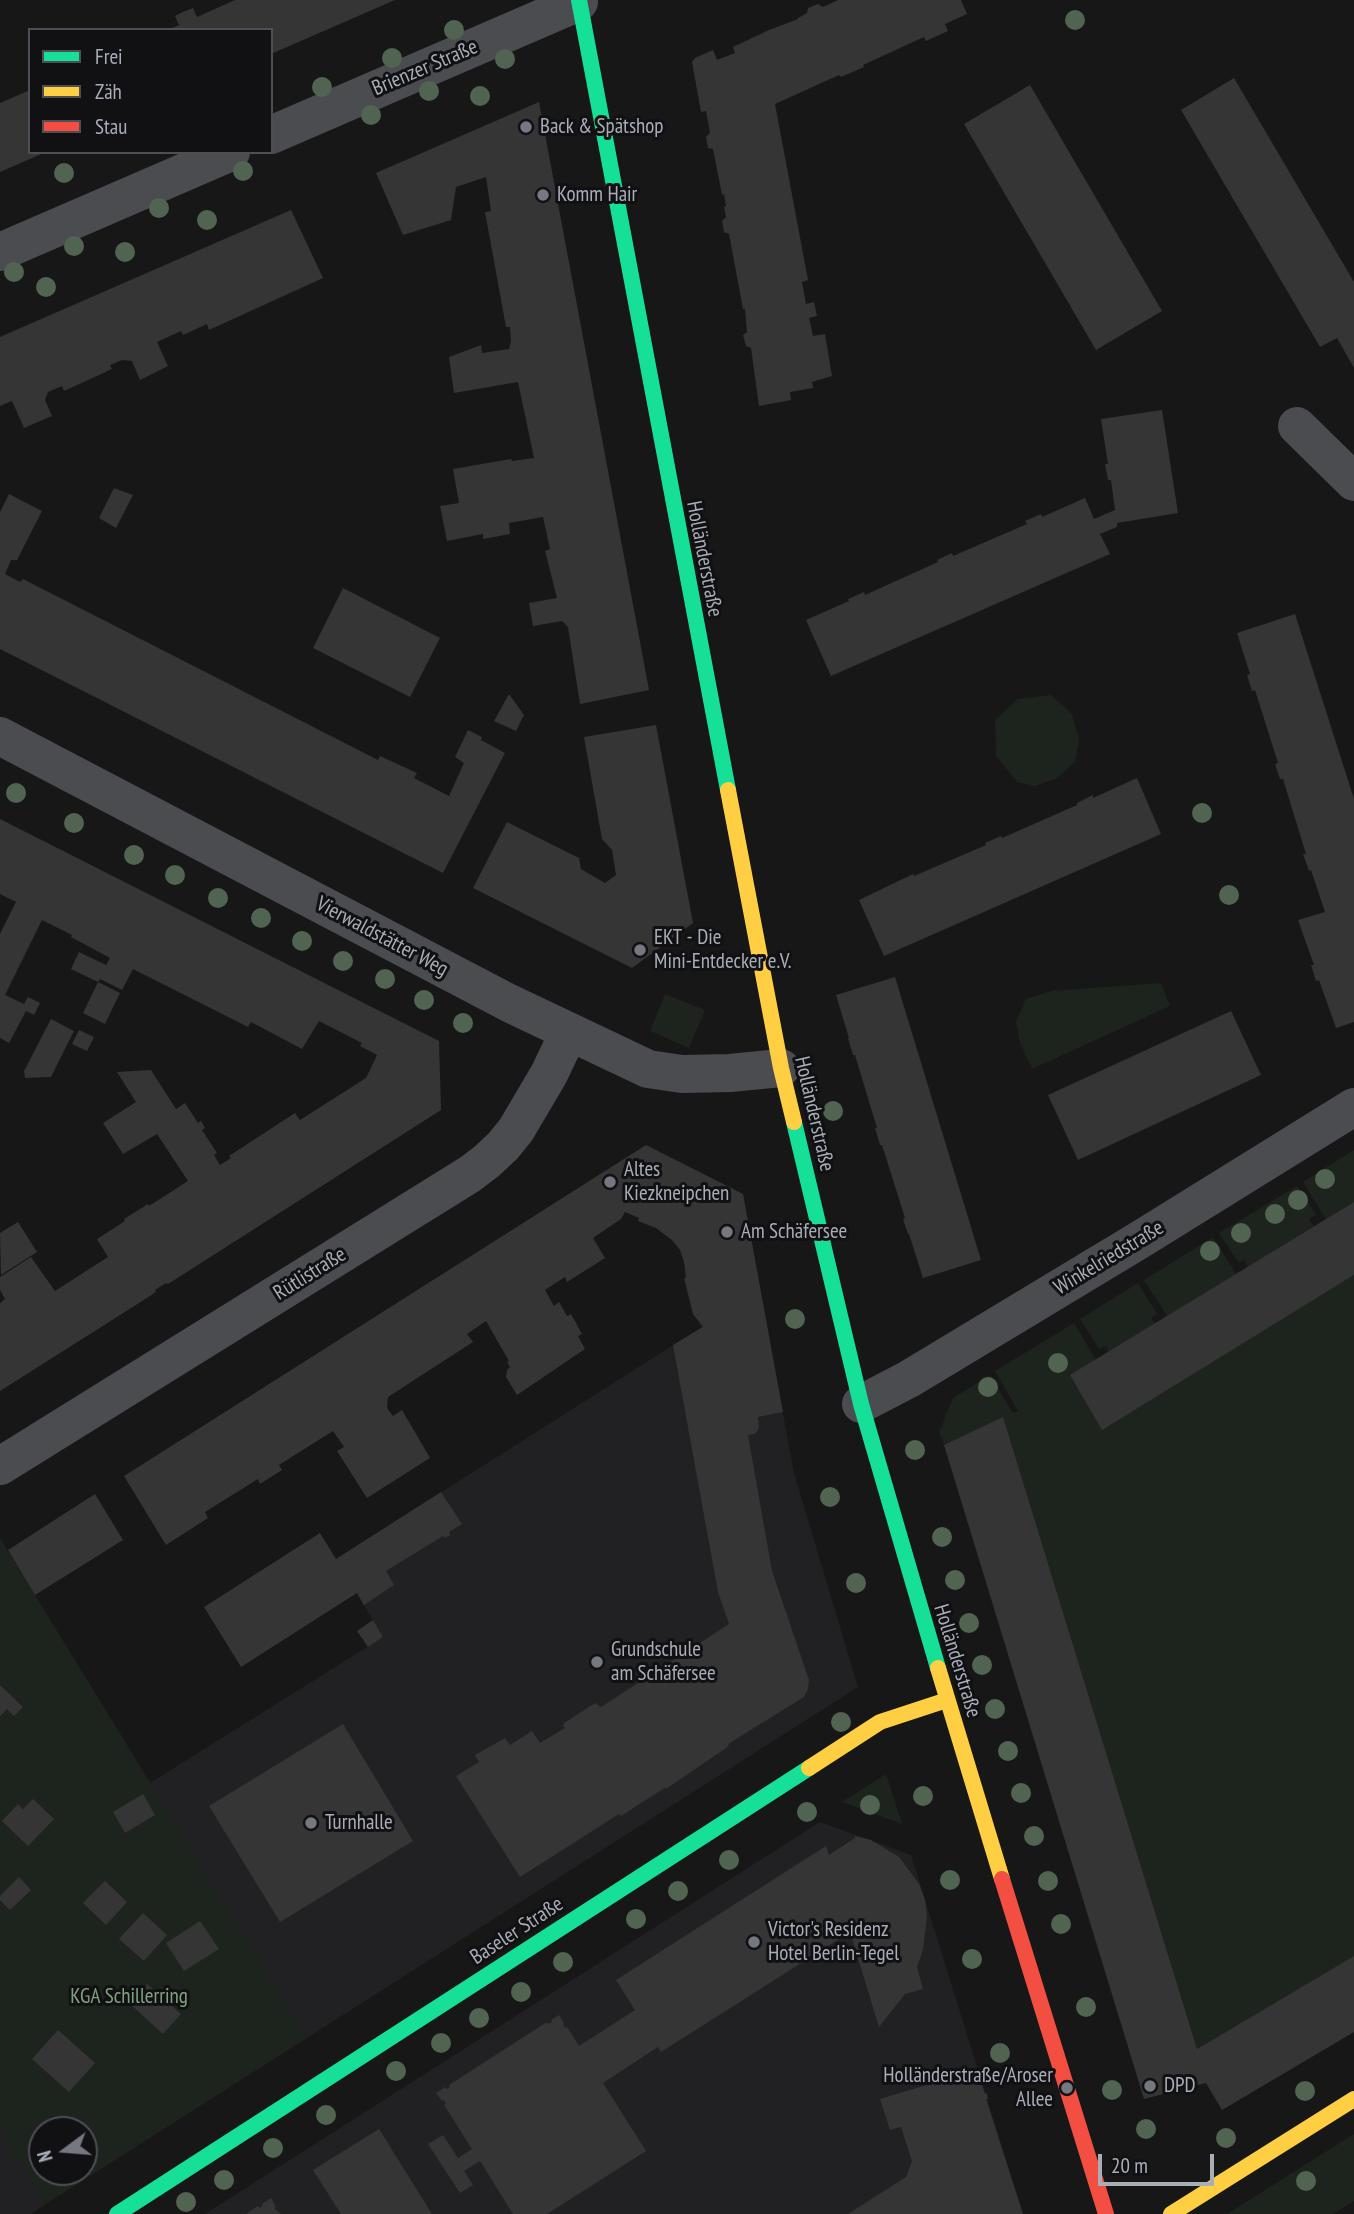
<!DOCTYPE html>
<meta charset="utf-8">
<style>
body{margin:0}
#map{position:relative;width:1354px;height:2214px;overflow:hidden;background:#171717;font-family:"PT Sans Narrow",sans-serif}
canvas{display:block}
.legend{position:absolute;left:28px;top:28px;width:245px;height:126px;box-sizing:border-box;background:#111113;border:2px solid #4d4f55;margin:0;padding:9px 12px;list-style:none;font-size:21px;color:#a8adb8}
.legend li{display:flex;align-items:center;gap:14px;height:35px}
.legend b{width:35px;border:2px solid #4d4f55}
.north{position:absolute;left:28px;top:2116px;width:70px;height:70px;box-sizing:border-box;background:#111113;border:2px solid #4d4f55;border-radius:50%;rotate:254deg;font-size:19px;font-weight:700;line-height:28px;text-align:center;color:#a8adb8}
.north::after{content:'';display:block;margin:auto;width:24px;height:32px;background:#757880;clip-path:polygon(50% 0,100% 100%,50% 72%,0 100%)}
.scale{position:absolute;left:1098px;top:2154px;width:116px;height:32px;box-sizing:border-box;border:4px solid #a8adb8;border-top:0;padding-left:9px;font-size:21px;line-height:24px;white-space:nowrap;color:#a8adb8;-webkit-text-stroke:5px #111113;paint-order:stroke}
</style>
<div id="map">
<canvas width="1354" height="2214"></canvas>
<ul class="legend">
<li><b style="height:9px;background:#16e098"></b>Frei</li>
<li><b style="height:9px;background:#ffcf43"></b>Zäh</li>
<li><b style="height:9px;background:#f24e42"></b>Stau</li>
</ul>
<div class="north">N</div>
<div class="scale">20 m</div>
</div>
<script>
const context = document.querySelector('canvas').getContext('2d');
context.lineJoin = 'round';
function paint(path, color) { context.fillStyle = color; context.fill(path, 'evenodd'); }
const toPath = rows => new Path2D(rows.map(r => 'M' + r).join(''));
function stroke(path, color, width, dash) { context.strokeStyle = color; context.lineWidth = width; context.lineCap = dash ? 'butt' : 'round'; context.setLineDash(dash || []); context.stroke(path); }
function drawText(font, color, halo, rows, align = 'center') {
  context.font = font + ' "PT Sans Narrow",sans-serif'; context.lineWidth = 6; context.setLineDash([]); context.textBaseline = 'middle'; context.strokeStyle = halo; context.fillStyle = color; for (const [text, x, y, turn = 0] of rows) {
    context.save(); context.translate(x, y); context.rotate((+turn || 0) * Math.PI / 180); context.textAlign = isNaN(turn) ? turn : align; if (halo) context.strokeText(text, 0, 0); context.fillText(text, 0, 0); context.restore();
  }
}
paint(toPath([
 [760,1290,794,1473,858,1687,307,2038,150,1783,383,1637,336,1559],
 [820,1822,911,1855,1023,2214,205,2214],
 [0,2132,46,2204,31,2214,0,2214]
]), '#212123');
paint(toPath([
 [1051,695,1072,714,1079,739,1075,762,1057,778,1035,786,1017,782,996,756,995,720,1018,699],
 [1161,983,1170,1006,1032,1069,1020,1043,1016,1022,1026,999,1051,991],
 [665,994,705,1010,689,1048,650,1031],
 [1354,1150,1354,1202,1326,1219,1303,1182],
 [1297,1186,1316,1215,1309,1219,1314,1226,1248,1267,1244,1260,1239,1263,1219,1233],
 [1213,1237,1236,1274,1167,1316,1144,1280],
 [1354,1275,1354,1956,1197,2049,1003,1418,944,1445,939,1432,953,1398,990,1375,1013,1413,1018,1411,995,1371,1074,1323,1096,1360,1102,1429],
 [1138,1283,1157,1314,1151,1318,1155,1324,1109,1352,1106,1346,1099,1349,1080,1319],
 [0,1538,307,2038,46,2204,0,2132],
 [42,2130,84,2130,84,2172,42,2172],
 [886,1774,902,1824,842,1802],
 [1354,2134,1354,2201,1333,2214,1227,2214]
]), '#1d241e');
paint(toPath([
 [235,0,395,0,271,54,271,30,168,30,179,25,175,16,183,12,193,8,197,17],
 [838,0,961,0,967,14,945,24,948,31,926,41,924,37,863,65,864,67,841,77,839,75,775,104,808,280,802,282,806,304,814,302,817,316,809,318,813,336,825,334,832,376,812,382,813,388,790,392,791,400,759,406,751,348,746,346,743,335,747,332,745,309,743,309,729,234,724,232,722,221,726,217,724,207,726,206,724,194,722,195,713,149,708,148,706,137,710,133,706,111,701,112,692,62,695,58,713,50,717,60,735,53,733,47,769,30,798,19,798,18,807,13,808,8,818,4,823,7],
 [1234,78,1354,282,1354,368,1337,338,1320,347,1181,110],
 [1030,85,1162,311,1096,350,964,124],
 [30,90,30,152,46,152,0,172,0,103],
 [539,102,649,690,580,704,568,627,562,621,533,626,529,603,557,598,545,551,550,549,543,517,509,523,510,534,483,539,483,534,447,541,440,506,459,503,453,469,511,459,512,461,534,458,518,382,454,393,449,357,481,345,482,353,509,349,511,341,510,327,506,327,485,212,491,211,486,177,456,187,451,220,403,235,376,173],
 [291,210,323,278,209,330,207,324,183,335,181,331,157,342,168,366,140,380,132,361,122,360,110,365,112,369,64,391,62,386,48,392,45,400,52,416,24,428,12,401,0,406,0,337],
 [1162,410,1178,513,1117,523,1117,527,1100,534,1110,554,831,676,806,620,849,601,848,599,864,592,865,595,938,562,937,560,952,553,953,556,1027,524,1025,521,1041,514,1042,517,1085,498,1094,519,1115,510,1111,480,1108,480,1105,464,1108,464,1101,419],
 [114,488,133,495,116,528,99,518],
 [9,494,42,511,17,560,11,560,5,574,20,582,23,579,378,760,380,756,417,773,414,778,449,796,464,763,455,757,468,730,482,737,481,740,505,753,443,873,0,649,0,512],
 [343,588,440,638,410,697,313,648],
 [1295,614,1354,799,1354,1022,1336,1028,1319,980,1316,981,1311,965,1314,965,1298,920,1325,912,1311,870,1309,871,1303,854,1306,854,1283,779,1280,779,1275,764,1278,763,1255,690,1252,691,1247,675,1250,674,1237,633],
 [509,694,524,715,516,731,494,721],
 [656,725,693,923,632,968,473,888,507,822,579,858,581,869,605,883,616,875,612,850,602,839,584,737],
 [1137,778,1161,834,884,956,859,900,913,874,914,876,986,845,985,843,1001,836,1002,838,1077,805,1077,803,1093,795,1093,798],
 [0,819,439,1041,441,1110,168,1284,166,1283,155,1290,156,1292,139,1303,0,1391,0,1303,5,1299,0,1290,0,1277,31,1257,55,1291,108,1257,97,1239,125,1221,124,1219,148,1204,149,1206,188,1181,157,1134,123,1154,103,1123,136,1102,117,1072,151,1070,176,1109,185,1103,198,1123,201,1121,205,1128,202,1130,217,1153,214,1155,220,1165,231,1158,229,1156,295,1113,300,1120,366,1078,377,1055,360,1046,362,1043,319,1021,302,1049,251,1022,248,1027,133,969,122,990,100,979,98,982,71,969,79,952,106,965,110,958,71,937,72,935,42,920,5,995,24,1004,28,997,40,1003,34,1015,26,1011,9,1043,0,1038,0,934,16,902,0,894],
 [895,977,981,1260,923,1278,909,1234,908,1234,903,1219,905,1218,882,1145,880,1145,875,1128,877,1128,855,1055,853,1055,848,1038,849,1038,836,995],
 [98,982,120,993,105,1024,83,1013],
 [1231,1011,1261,1075,1078,1160,1048,1095],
 [51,1019,74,1031,51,1077,25,1078,24,1071],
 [79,1030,94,1037,87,1051,72,1044],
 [646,1145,743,1194,783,1412,758,1417,759,1428,755,1434,748,1435,772,1571,809,1680,808,1689,804,1697,728,1744,729,1746,666,1789,666,1787,621,1816,619,1814,520,1877,456,1776,479,1762,475,1755,505,1738,510,1745,532,1731,540,1743,565,1728,563,1726,564,1723,595,1703,601,1707,729,1624,718,1592,673,1345,703,1327,693,1314,684,1278,686,1278,684,1262,680,1250,672,1240,656,1228,638,1221,639,1218,625,1212,621,1219,593,1238,605,1258,567,1282,565,1277,545,1290,554,1306,559,1302,567,1316,571,1314,582,1334,578,1336,585,1349,517,1395,506,1377,507,1370,510,1367,507,1362,509,1361,486,1321,467,1334,473,1342,388,1397,387,1408,393,1416,402,1410,430,1458,367,1498,337,1451,344,1447,333,1431,279,1465,282,1470,260,1484,258,1479,205,1512,208,1518,166,1545,124,1476],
 [1354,1202,1354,1275,1102,1430,1070,1375],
 [18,1222,37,1252,1,1275,0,1233],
 [1003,1417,1197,2049,1354,1956,1354,2032,1222,2110,1206,2083,1144,2099,944,1445],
 [441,1492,462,1524,449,1532,450,1535,445,1538,443,1536,386,1571,394,1585,364,1605,357,1593,241,1667,204,1607,320,1533,336,1559],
 [95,1494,123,1540,35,1595,8,1550],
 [373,1620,383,1637,368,1647,357,1631],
 [0,1685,23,1707,14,1716,7,1709,0,1716],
 [343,1724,413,1841,280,1922,209,1806],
 [143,1794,155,1815,125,1833,113,1812],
 [33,1799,54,1819,28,1846,2,1821,18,1804,23,1809],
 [855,1836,871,1840,899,1857,919,1884,925,1900,927,1916,923,1950,917,1967,923,1989,905,1994,879,2027,850,1932,661,2052,658,2047,603,2083,646,2151,547,2214,513,2214,480,2161,464,2171,473,2185,460,2193,428,2144,443,2135,458,2158,472,2149,444,2105,446,2104,444,2100,442,2101,436,2093,445,2087,446,2089,450,2087,449,2085,547,2022,548,2024,552,2022,551,2020,559,2015,564,2023,563,2024,565,2028,567,2027,579,2046,635,2010,616,1980,826,1846,829,1855,855,1838],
 [19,1877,31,1890,10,1910,0,1900,0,1896],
 [105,1881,127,1902,106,1925,83,1903],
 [143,1913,167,1935,144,1961,119,1939],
 [200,1921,219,1949,184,1971,166,1943],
 [147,1984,181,2014,163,2034,129,2003],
 [58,2030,95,2063,69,2092,32,2059],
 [977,2070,979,2070,981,2075,979,2076,985,2094,987,2093,988,2099,986,2099,1023,2214,848,2214,906,2177,912,2161,901,2127,890,2130,880,2099],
 [379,2129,432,2214,341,2214,313,2170],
 [271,2198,276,2207,274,2208,281,2214,246,2214,258,2206,260,2208,263,2205,262,2204]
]), '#353536');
stroke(toPath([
 [271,135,579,2],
 [0,252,231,152],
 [1297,426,1354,482],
 [0,736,509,1003,648,1069,682,1074,730,1073,781,1068],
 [861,1404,909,1379,1141,1239,1354,1107],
 [0,1466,470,1174,487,1161,503,1146,516,1130,549,1074,569,1032]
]), '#4b4c50', 38);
stroke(toPath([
 [579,0,728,790],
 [794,1122,861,1404,938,1668],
 [117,2214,809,1768]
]), '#16e098', 16);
stroke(toPath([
 [728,790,781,1068,794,1122],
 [938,1668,1002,1879],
 [809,1768,880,1722,947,1700],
 [1171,2214,1354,2099]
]), '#ffcf43', 16);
stroke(toPath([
 [1002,1879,1106,2214]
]), '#f24e42', 16);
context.fillStyle = '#506451';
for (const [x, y] of [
 [1075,20],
 [454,30],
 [392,58],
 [505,59],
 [322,87],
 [429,91],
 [480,96],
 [371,115],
 [243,171],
 [64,173],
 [159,208],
 [207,220],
 [74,246],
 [125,252],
 [14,272],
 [46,287],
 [16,793],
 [1202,813],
 [74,823],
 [134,855],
 [175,875],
 [1229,895],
 [218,898],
 [261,918],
 [302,941],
 [343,961],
 [385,979],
 [424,1000],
 [463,1023],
 [833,1111],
 [1325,1179],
 [1298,1200],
 [1275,1214],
 [1241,1233],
 [1210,1251],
 [795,1319],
 [1058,1363],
 [988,1387],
 [915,1450],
 [830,1497],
 [942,1537],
 [955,1580],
 [856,1583],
 [969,1623],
 [982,1665],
 [995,1709],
 [841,1722],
 [1008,1751],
 [1021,1793],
 [923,1796],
 [870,1805],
 [807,1812],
 [1034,1836],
 [729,1860],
 [950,1880],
 [1048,1881],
 [678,1891],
 [636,1919],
 [1061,1924],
 [972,1959],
 [563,1962],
 [521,1992],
 [1086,2007],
 [479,2018],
 [441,2043],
 [1000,2053],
 [396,2071],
 [1112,2090],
 [1305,2091],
 [326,2115],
 [1146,2129],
 [1226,2138],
 [273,2148],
 [224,2180],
 [1306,2181],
 [186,2202]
]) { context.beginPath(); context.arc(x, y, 10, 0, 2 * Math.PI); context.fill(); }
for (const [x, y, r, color] of [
 [526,127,7,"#757880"],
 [543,195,7,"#757880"],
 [640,950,7,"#757880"],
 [610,1182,7,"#757880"],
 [727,1232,7,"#757880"],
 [597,1662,7,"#757880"],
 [311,1823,7,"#757880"],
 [754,1942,7,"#757880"],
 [1150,2086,7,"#757880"],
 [1067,2088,7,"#757880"]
]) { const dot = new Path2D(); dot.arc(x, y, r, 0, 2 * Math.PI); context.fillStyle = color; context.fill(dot); stroke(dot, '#111113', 2.5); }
drawText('21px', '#a8adb8', '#111113', [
 ["Brienzer Straße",425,68,-23],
 ["Holländerstraße",704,559,79],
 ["Vierwaldstätter Weg",382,937,28],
 ["Holländerstraße",814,1114,77],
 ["Winkelriedstraße",1109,1258,-31],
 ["Rütlistraße",310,1274,-32],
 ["Holländerstraße",957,1661,73],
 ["Baseler Straße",517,1931,-33]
]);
drawText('21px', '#a8adb8', '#111113', [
 ["Back & Spätshop",540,127],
 ["Komm Hair",557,195],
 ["EKT - Die",654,938],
 ["Mini-Entdecker e.V.",654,962],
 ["Altes",624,1170],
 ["Kiezkneipchen",624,1194],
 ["Am Schäfersee",741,1232],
 ["Grundschule",611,1650],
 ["am Schäfersee",611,1674],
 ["Turnhalle",325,1823],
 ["Victor's Residenz",768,1930],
 ["Hotel Berlin-Tegel",768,1954],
 ["Holländerstraße/Aroser",1053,2076,"right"],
 ["Allee",1053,2100,"right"],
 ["DPD",1164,2086]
], 'left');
drawText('21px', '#7fa381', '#111113', [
 ["KGA Schillerring",129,1997]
]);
</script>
